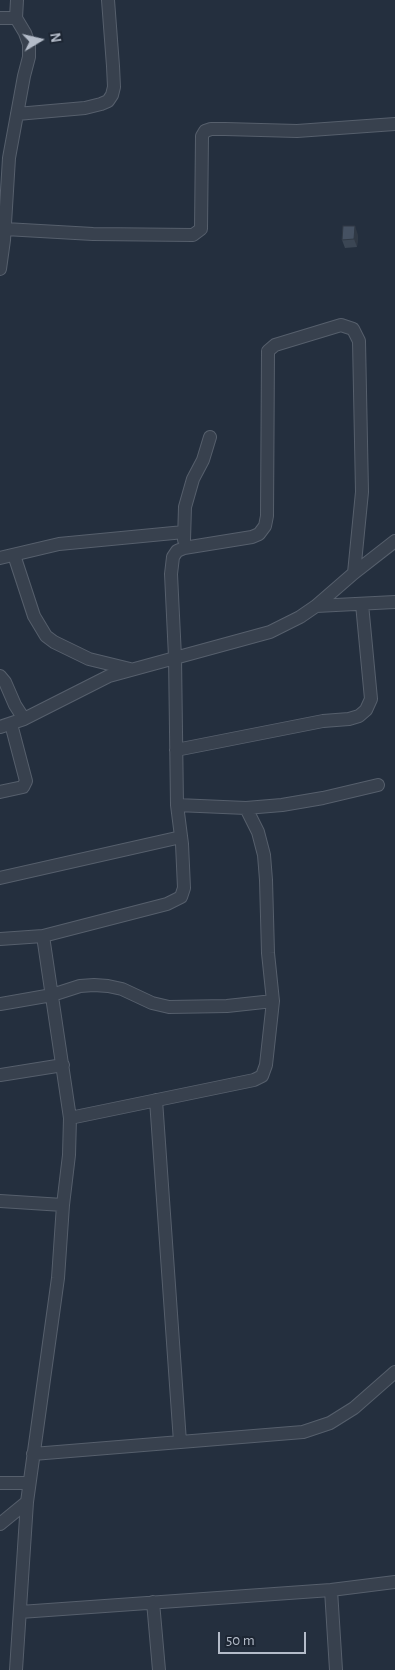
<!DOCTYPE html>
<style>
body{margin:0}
#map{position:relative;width:395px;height:1670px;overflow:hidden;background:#242f3e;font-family:"Alegreya Sans",sans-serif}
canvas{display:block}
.north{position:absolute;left:15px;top:15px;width:50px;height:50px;-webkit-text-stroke:4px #1d2633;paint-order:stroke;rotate:81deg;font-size:14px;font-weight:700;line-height:20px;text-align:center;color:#b4bcc9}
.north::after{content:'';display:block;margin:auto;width:18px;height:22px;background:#b4bcc9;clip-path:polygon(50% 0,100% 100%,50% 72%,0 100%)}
.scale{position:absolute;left:218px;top:1632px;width:88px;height:22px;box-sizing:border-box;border:2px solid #b4bcc9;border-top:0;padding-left:6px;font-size:15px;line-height:18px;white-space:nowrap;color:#b4bcc9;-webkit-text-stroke:4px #1d2633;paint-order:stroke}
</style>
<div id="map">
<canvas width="395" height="1670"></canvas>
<div class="north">N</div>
<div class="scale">50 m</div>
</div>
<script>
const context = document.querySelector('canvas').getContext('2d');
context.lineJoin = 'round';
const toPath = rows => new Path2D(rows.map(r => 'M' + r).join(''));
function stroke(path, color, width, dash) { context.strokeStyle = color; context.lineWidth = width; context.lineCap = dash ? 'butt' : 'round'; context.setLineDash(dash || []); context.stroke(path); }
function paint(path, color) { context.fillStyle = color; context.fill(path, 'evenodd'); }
const minor = toPath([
 [0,18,16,18],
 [17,114,85,108,101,104,108,101,112,95,114,87,113,66,108,0],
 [5,229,93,234,193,235,201,229,202,136,205,131,211,129,225,129,297,131,395,124],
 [0,269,4,240,9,158,24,76,29,57,29,44,25,33,16,18,17,0],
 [184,540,185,507,193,479,203,460,210,437],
 [14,555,34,616,46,636,54,642,89,659,130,669],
 [0,558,59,544,184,532],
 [316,606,395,602],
 [0,676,5,682,15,705,24,719],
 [0,727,24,719,109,676,270,632,300,617,316,606,354,573,395,541],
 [176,750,323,721,349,719,359,716,366,710,371,699,362,604],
 [0,792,23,787,26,781,11,724],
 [177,805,246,808,282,805,323,798,378,785],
 [0,878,181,837],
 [0,939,43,936,167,904,181,897,184,888,182,844,177,805,175,657,171,574,173,557,177,551,184,548,252,537,259,534,265,526,267,516,268,351,275,345,341,325,353,329,359,341,362,492,354,573],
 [0,1004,52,995,80,986,94,985,108,986,122,989,152,1003,169,1007,227,1006,273,1001],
 [0,1075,63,1065],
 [156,1100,180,1442],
 [70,1118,254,1080,262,1076,266,1065,273,1001,268,953,266,880,264,855,258,832,246,808],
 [0,1201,63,1205],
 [33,1454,303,1432,330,1423,354,1408,395,1372],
 [0,1483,29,1483],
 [0,1524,27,1502],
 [331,1590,336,1670],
 [153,1602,159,1670],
 [20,1612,331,1590,395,1582],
 [16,1670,27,1502,58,1278,63,1205,69,1155,70,1118,43,936]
]);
stroke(minor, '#565f6c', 14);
stroke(minor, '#38414e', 12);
paint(toPath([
 [358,235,357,247,345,248,342,240]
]), '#3b4654');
paint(toPath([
 [355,226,358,235,357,247,354,239]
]), '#303945');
const building = toPath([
 [343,226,355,226,354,239,342,240,343,226]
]);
paint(building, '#455162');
stroke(building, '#303945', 1);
</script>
